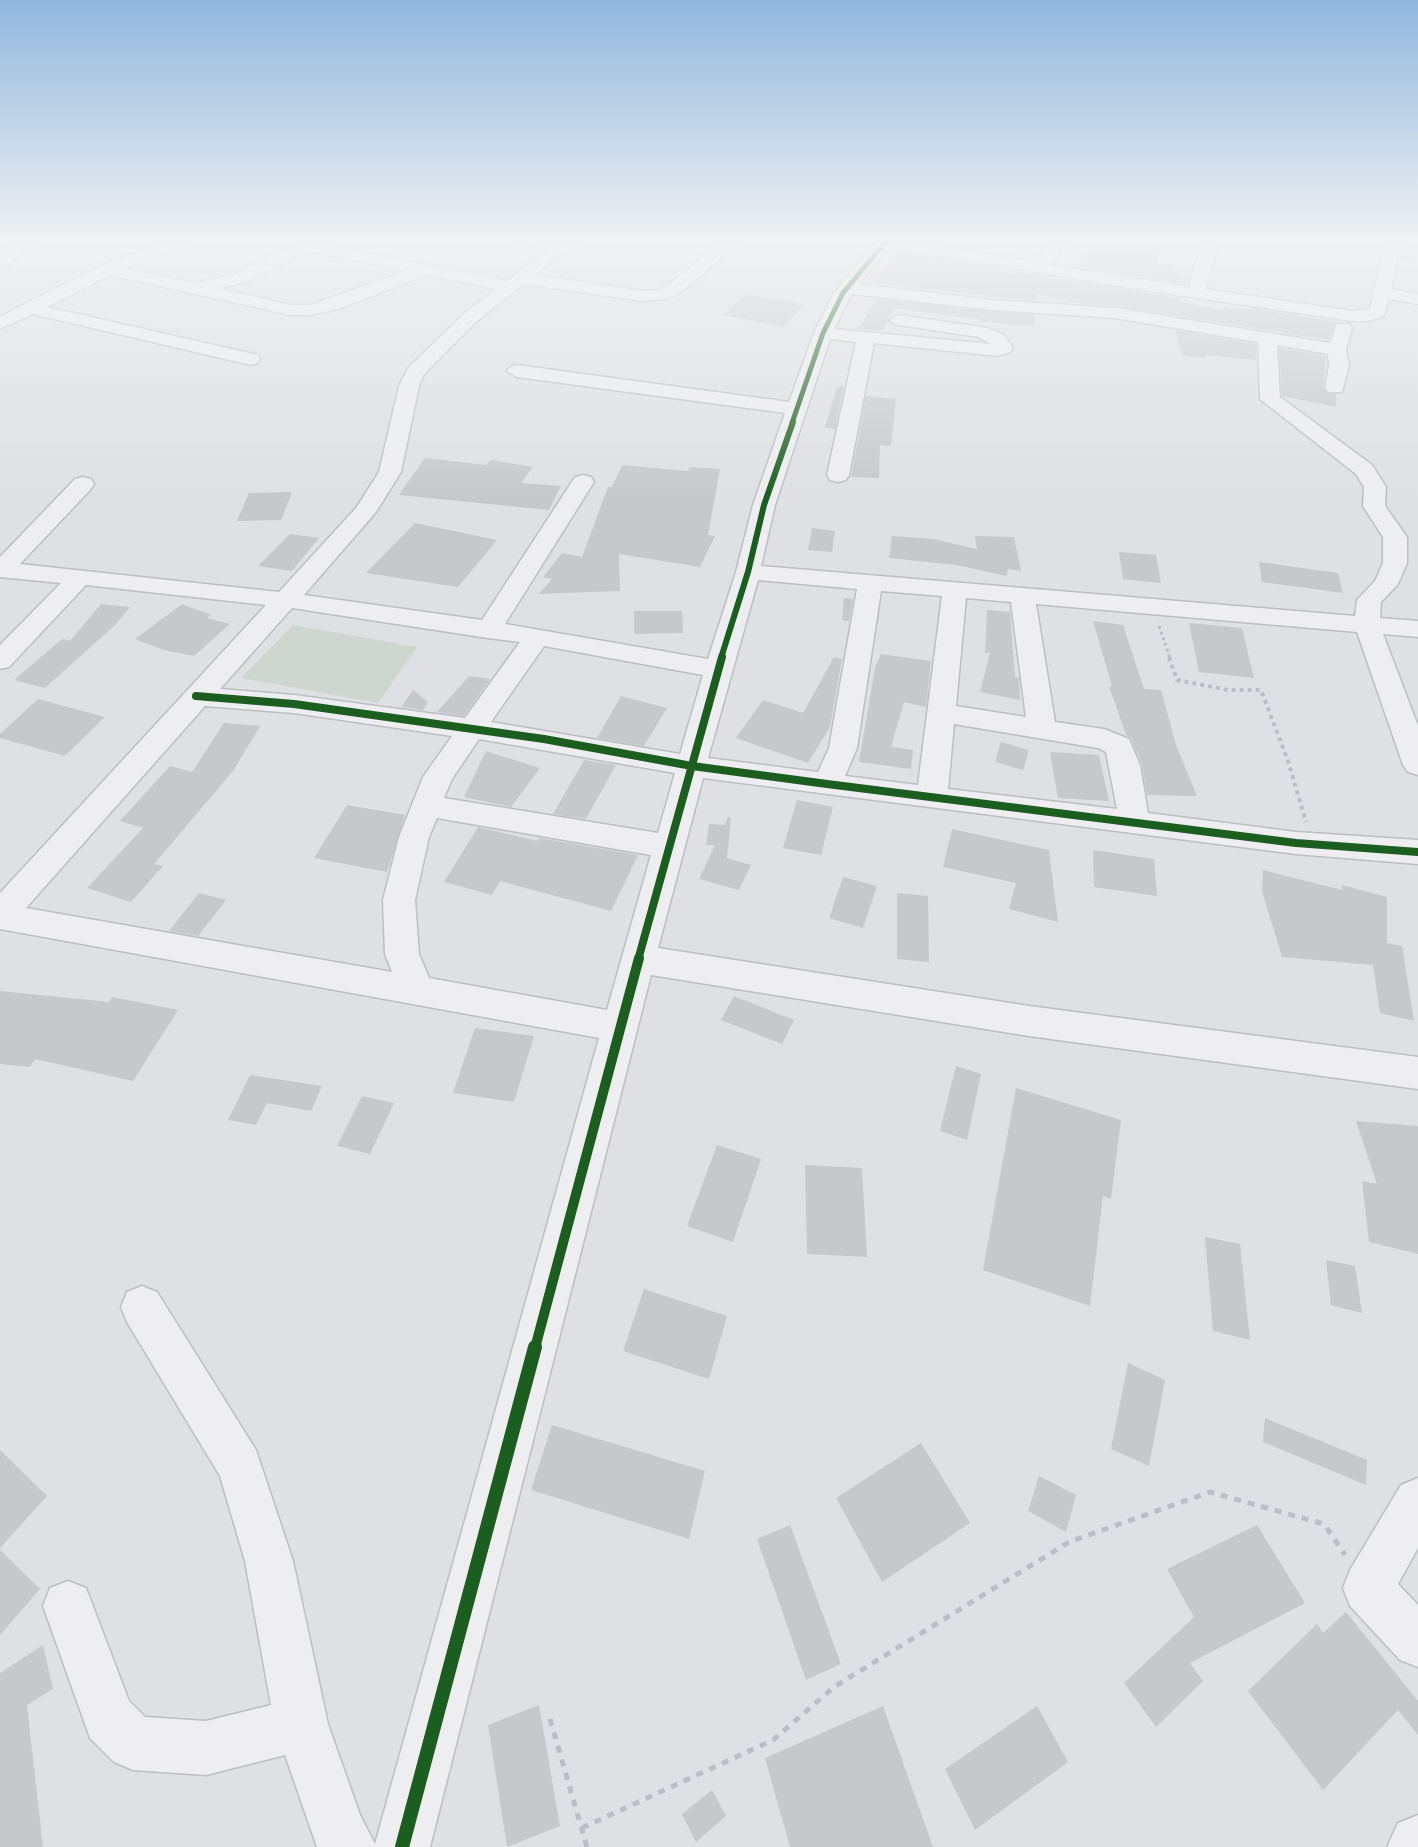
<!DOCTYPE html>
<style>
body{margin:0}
canvas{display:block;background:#dee0e3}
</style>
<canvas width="1418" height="1847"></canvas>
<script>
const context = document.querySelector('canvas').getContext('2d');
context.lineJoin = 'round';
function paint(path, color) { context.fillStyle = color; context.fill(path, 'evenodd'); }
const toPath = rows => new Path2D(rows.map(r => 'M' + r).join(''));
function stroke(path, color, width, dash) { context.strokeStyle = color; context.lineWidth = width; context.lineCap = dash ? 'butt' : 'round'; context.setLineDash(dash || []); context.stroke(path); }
paint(toPath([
 [293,625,417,647,378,703,241,678]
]), '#ced7cf');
paint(toPath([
 [1109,243,1161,248,1156,264,1174,266,1173,274,1181,275,1180,283,1079,267,1090,247,1110,251],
 [900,251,980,265,1015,275,1016,272,1179,298,1179,302,1224,310,1224,307,1250,310,1250,308,1337,322,1329,340,1115,306,1075,303,1036,294,1036,301,872,283],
 [745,294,804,304,784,327,723,315],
 [877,299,1035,315,1034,326,982,322,982,320,895,308,882,331,858,329],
 [1175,330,1256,344,1256,360,1205,355,1206,358,1182,356],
 [1279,348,1326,356,1323,388,1326,393,1336,394,1336,407,1282,396],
 [844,386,835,429,825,427,837,387],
 [866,396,896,399,891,446,880,445,879,478,851,477],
 [425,458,486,465,491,460,533,467,521,483,561,486,549,510,399,495],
 [622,465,688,471,689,467,720,469,708,535,715,536,700,567,619,554,620,591,539,594,552,579,543,577,562,553,582,557,608,487,612,487],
 [292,492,281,520,237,521,249,493],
 [415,523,497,540,458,587,366,573],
 [812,528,835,531,832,552,808,550],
 [290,534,319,538,292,571,258,566],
 [892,536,933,539,977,549,975,536,1014,537,1021,571,1008,569,1007,576,956,565,889,558],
 [1119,552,1156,555,1161,583,1123,579],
 [1259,562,1338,573,1343,593,1262,582],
 [844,598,853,599,849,621,842,620],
 [101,604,130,607,115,625,45,688,14,680,62,639,70,641],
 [182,604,211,615,207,618,230,624,194,656,164,650,135,639],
 [987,610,1010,612,1015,677,1019,678,1020,700,980,692,990,653,985,653],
 [634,611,682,611,683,633,634,634],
 [1093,621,1123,625,1144,689,1161,690,1176,745,1197,796,1147,795,1142,764,1131,738,1126,735,1109,686,1112,686],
 [1189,623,1242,628,1254,678,1199,672],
 [881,654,931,661,926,707,904,702,891,747,913,750,911,769,859,762,875,668],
 [834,657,842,659,830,727,808,763,736,738,763,700,803,713],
 [469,676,490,679,464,716,437,712],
 [413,690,428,702,423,710,401,707],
 [621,696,667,708,644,746,597,738],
 [38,699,105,717,65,756,0,738,0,734],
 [224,723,260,726,233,771,154,864,163,866,131,902,87,888,143,828,120,821,170,766,192,772],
 [1001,742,1029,750,1023,770,995,762],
 [486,751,540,768,511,807,464,797],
 [1050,752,1099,755,1109,801,1058,798],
 [584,760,616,765,586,819,553,814],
 [797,800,833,807,821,855,783,848],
 [347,805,405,815,387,872,314,858],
 [728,817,731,818,727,858,751,865,739,890,699,879,715,845,706,845,709,824,725,825],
 [478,827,537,841,539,838,638,855,611,911,500,881,492,895,444,882],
 [952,829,1049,850,1058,922,1009,909,1016,883,943,867],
 [1093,850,1154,859,1157,896,1094,887],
 [1263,870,1342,890,1342,885,1387,897,1387,943,1402,946,1414,1021,1380,1013,1373,965,1282,957,1262,891],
 [843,877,877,886,863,928,829,918],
 [199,893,226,900,198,936,169,931],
 [897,893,928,896,929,962,897,959],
 [0,991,109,1002,112,997,178,1010,133,1081,35,1059,30,1067,0,1064],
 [734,996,794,1020,782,1044,721,1020],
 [475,1028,534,1036,514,1102,453,1093],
 [956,1066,981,1074,967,1140,940,1131],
 [250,1075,322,1086,311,1111,267,1103,256,1125,228,1120],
 [1016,1088,1121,1120,1111,1199,1103,1196,1090,1306,983,1270],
 [362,1096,394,1103,370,1154,337,1146],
 [1356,1121,1418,1126,1418,1254,1369,1242,1362,1181,1377,1184],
 [717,1145,761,1159,733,1242,687,1226],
 [805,1165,862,1168,867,1257,807,1254],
 [1205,1237,1240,1244,1250,1340,1213,1331],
 [1326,1260,1355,1266,1362,1313,1331,1305],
 [644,1289,727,1316,709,1379,623,1351],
 [1128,1363,1165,1380,1149,1466,1111,1449],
 [1265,1418,1367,1460,1366,1485,1263,1442],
 [552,1425,705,1471,689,1539,531,1490],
 [921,1443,970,1523,882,1582,836,1498],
 [0,1450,47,1496,0,1548],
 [1039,1476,1076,1495,1066,1532,1028,1511],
 [790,1525,841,1664,806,1680,757,1539],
 [1257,1525,1305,1603,1190,1663,1203,1681,1156,1727,1124,1683,1194,1617,1167,1569],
 [0,1550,40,1589,0,1635],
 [1346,1612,1418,1701,1418,1735,1398,1710,1323,1790,1248,1691,1317,1624,1323,1633],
 [43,1645,53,1689,27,1705,43,1847,0,1847,0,1673],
 [539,1705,560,1826,507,1847,488,1725],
 [883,1706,933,1847,790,1847,765,1758],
 [1037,1706,1068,1762,975,1830,945,1769],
 [712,1790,726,1816,696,1842,682,1814]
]), '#c7c8cb');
const minor = toPath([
 [20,240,38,240,6,266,0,268,0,255,20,240],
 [169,240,192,240,126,269,195,283,233,275,288,248,313,242,507,281,548,250,516,243,514,240,578,240,535,275,643,291,658,290,668,285,725,240,743,240,680,293,667,299,643,301,524,284,477,321,424,374,419,386,401,472,376,512,304,595,482,620,575,477,583,475,591,477,594,482,505,624,708,659,736,572,753,505,785,413,517,377,507,371,510,367,517,365,789,402,814,333,834,293,878,240,903,240,1036,262,1052,240,1068,240,1051,265,1189,287,1203,240,1219,240,1206,289,1352,311,1370,309,1385,240,1401,240,1400,246,1418,249,1418,259,1398,255,1391,289,1418,294,1418,304,1389,299,1384,316,1369,321,1352,321,1117,286,889,247,859,284,992,300,1115,308,1330,343,1337,324,1349,324,1352,328,1346,350,1349,366,1342,392,1328,392,1325,388,1329,366,1328,354,1277,345,1280,397,1372,465,1386,487,1385,506,1407,537,1407,563,1398,584,1381,602,1380,618,1418,621,1418,637,1383,634,1418,726,1418,775,1408,772,1403,765,1357,632,1036,604,1055,722,1104,729,1129,739,1140,765,1148,813,1296,832,1418,840,1418,864,1296,854,703,778,658,948,1029,1006,1418,1057,1418,1089,1029,1036,651,975,430,1847,317,1847,285,1755,206,1775,133,1770,114,1762,90,1738,43,1606,50,1588,68,1581,86,1588,129,1701,145,1717,206,1721,271,1705,245,1561,220,1476,127,1322,121,1307,127,1292,142,1286,157,1292,256,1450,293,1561,328,1724,360,1815,375,1844,599,1038,0,929,0,893,266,605,86,585,9,667,0,669,0,645,61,583,0,577,0,557,75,479,83,477,91,479,94,484,91,489,20,564,279,592,356,508,379,472,399,386,408,368,465,313,496,289,426,275,338,309,310,315,291,315,109,275,47,307,258,355,260,359,258,363,251,365,33,314,0,329,0,317,24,304,101,266,169,240],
 [313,252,406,271,310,305,291,305,218,288,244,283,299,255,313,252],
 [852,294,992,310,1115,318,1258,342,1260,399,1356,474,1364,487,1363,506,1383,537,1383,563,1375,581,1357,600,1355,616,761,566,775,505,830,339,856,342,827,475,830,480,838,482,846,480,849,475,874,343,997,356,1011,352,1013,348,1004,335,988,328,899,315,890,320,893,324,978,337,991,344,834,329,852,294],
 [758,580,857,589,829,748,818,772,708,758,758,580],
 [881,591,942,596,918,785,845,776,857,748,881,591],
 [966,598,1011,602,1026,717,956,706,966,598],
 [292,608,488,638,520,642,465,718,294,695,220,689,292,608],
 [544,646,703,675,680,754,491,722,544,646],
 [205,706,294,713,452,736,423,777,399,837,383,900,385,954,392,972,26,908,205,706],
 [954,724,1098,748,1106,752,1117,809,948,789,954,724],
 [479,739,675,773,658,833,444,798,452,779,479,739],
 [437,818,651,855,607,1010,429,978,419,954,415,900,429,837,437,818],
 [1418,1478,1418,1548,1398,1584,1418,1605,1418,1667,1400,1660,1350,1606,1343,1588,1350,1570,1401,1485,1418,1478],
 [1418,1815,1418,1847,1387,1847,1398,1823,1418,1815]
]);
stroke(minor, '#bcbec1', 3);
stroke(toPath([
 [1159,626,1170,658]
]), '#bdbec4', 3, [3, 3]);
stroke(toPath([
 [1169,657,1177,680,1228,690,1261,690,1288,761,1306,822]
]), '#bdbec4', 4, [4, 4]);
stroke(toPath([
 [550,1719,587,1847],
 [582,1828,773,1740,834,1687,1069,1542,1210,1492,1324,1524,1345,1555]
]), '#bdbec4', 5, [7, 7]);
paint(minor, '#eeeef0');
stroke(toPath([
 [792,423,823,333,843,293,887,240]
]), '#1b5e20', 5);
stroke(toPath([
 [721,658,748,572,764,505,793,422]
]), '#1b5e20', 6);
stroke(toPath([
 [196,696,294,704,544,739,692,766,827,784,1296,843,1418,852],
 [638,960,722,657]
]), '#1b5e20', 8);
stroke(toPath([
 [535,1348,639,958]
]), '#1b5e20', 10);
stroke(toPath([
 [402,1847,535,1347]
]), '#1b5e20', 14);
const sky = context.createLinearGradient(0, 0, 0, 499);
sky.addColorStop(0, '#91b7dd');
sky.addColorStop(0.48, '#f0f1f2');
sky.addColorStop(1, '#f0f1f200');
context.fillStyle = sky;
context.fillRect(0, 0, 1418, 499);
</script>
